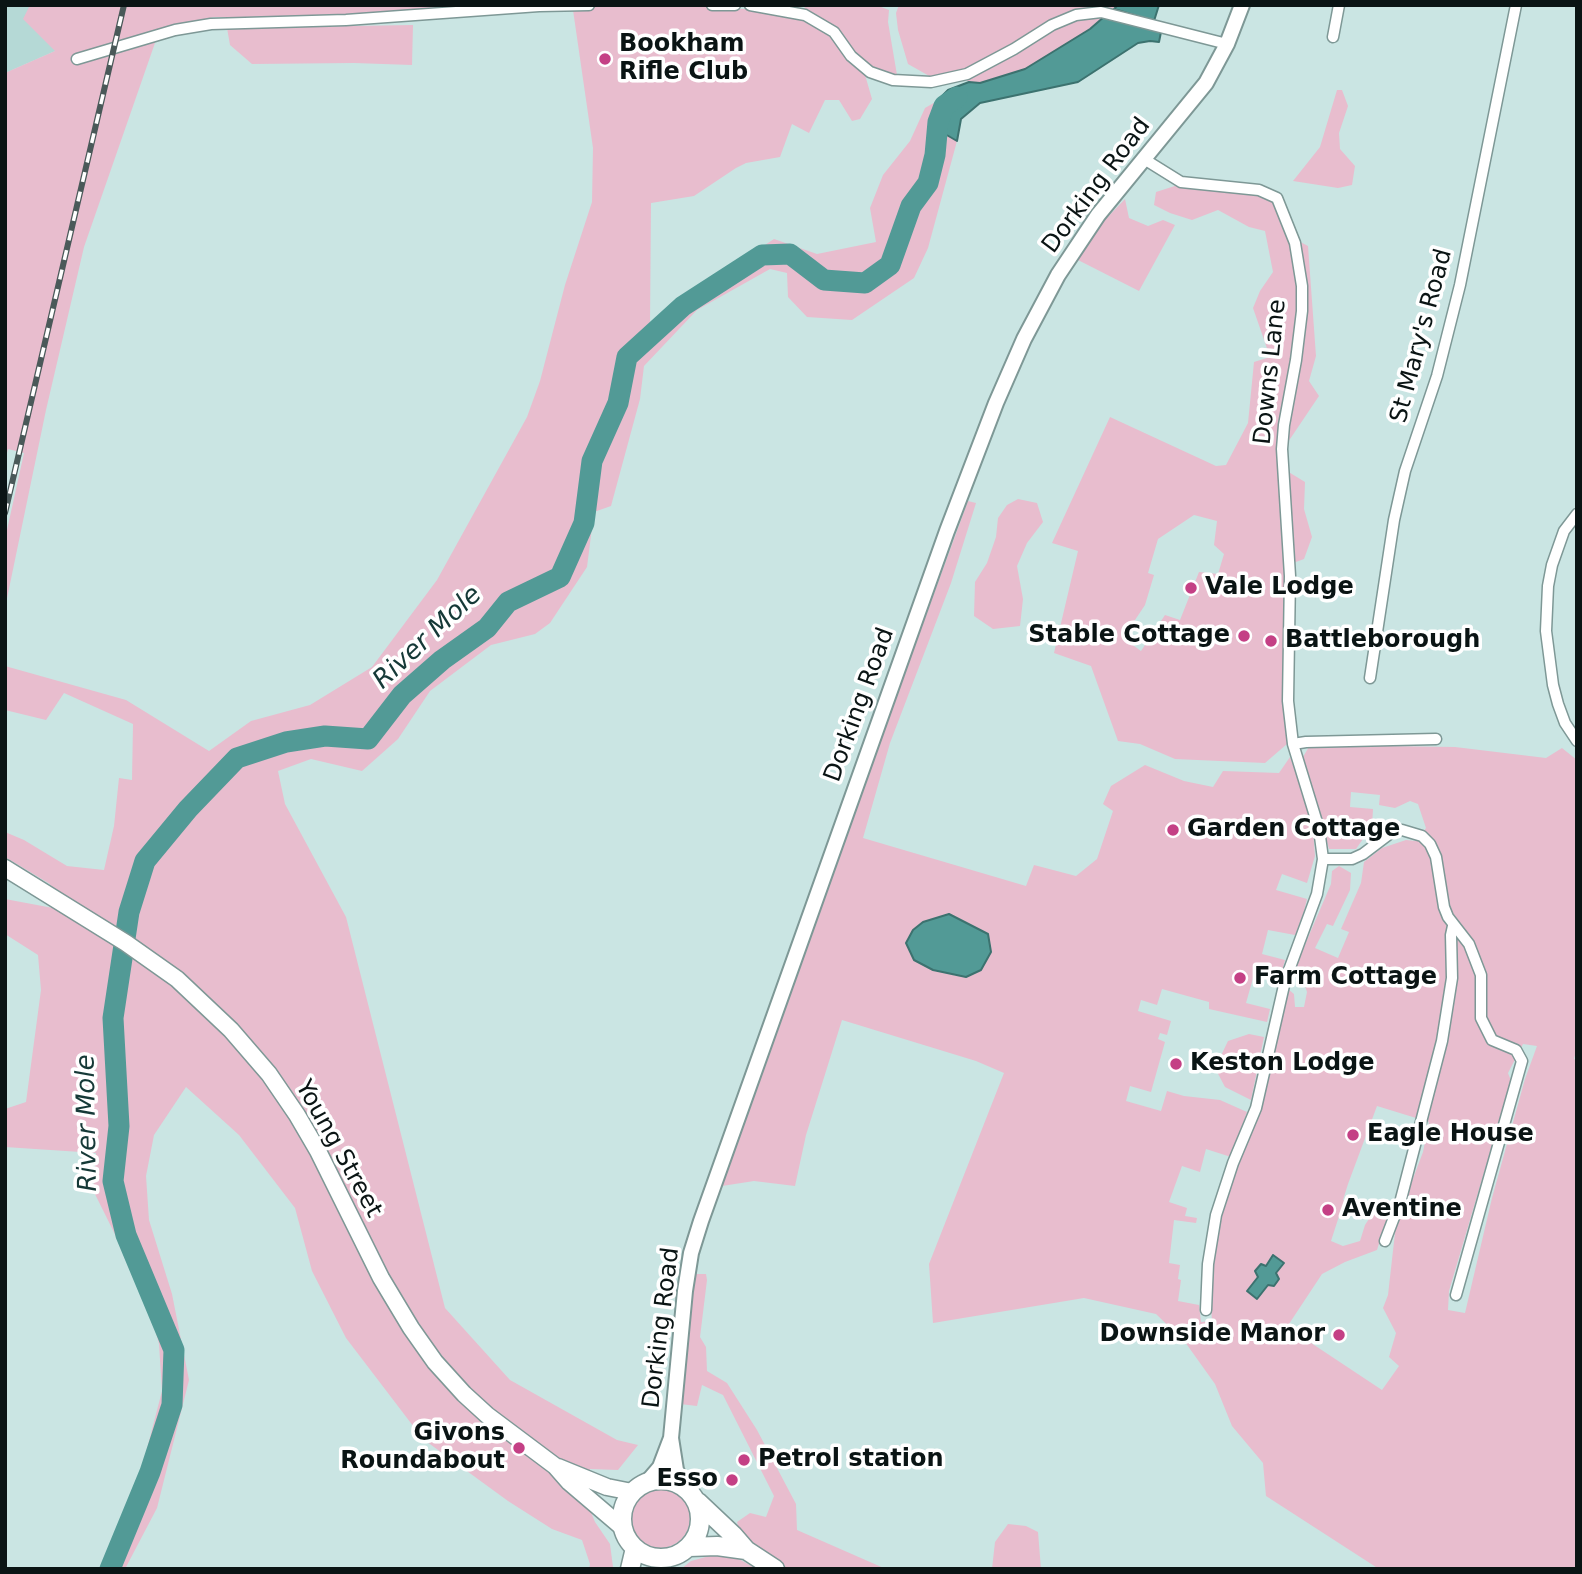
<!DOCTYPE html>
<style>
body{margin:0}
#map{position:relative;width:1582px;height:1574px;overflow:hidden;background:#cae5e3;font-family:"DejaVu Sans",sans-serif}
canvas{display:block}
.frame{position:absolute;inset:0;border:7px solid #0a1414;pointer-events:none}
</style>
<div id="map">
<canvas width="1582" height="1574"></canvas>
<div class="frame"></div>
</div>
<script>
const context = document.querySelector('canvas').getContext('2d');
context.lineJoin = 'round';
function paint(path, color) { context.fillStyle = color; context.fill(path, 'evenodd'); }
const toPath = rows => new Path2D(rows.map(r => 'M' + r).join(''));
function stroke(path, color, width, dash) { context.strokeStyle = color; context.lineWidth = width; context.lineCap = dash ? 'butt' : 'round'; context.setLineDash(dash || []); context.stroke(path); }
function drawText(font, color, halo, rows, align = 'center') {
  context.font = font + ' "DejaVu Sans",sans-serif'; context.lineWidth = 7; context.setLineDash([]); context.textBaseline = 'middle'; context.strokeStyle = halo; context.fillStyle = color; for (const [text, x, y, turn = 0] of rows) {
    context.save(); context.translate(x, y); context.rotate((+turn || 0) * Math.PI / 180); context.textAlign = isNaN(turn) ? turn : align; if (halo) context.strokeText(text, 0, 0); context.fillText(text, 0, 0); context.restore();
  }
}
paint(toPath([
 [5,5,40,5,55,51,5,73]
]), '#b5d9d6');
paint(toPath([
 [30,5,498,5,299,17,214,17,155,30,156,40,84,247,46,410,5,608,5,539,24,453,8,449,5,461,5,73,55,51,23,19],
 [585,5,726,5,722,8,804,12,780,5,794,5,804,9,806,5,876,5,889,10,888,22,897,75,883,72,861,61,872,99,860,119,852,121,839,100,825,100,809,133,792,124,780,157,746,163,736,168,694,196,651,203,650,325,683,299,774,239,817,254,876,242,870,208,883,175,910,141,925,108,937,101,937,112,945,134,957,141,928,248,914,278,852,320,807,317,788,297,787,273,770,269,697,310,644,366,640,399,611,506,594,512,587,567,550,623,535,634,491,645,430,691,398,739,362,771,311,759,278,771,285,804,346,917,445,1308,510,1380,617,1440,638,1445,618,1470,590,1469,585,1498,595,1522,610,1544,613,1567,589,1569,590,1564,582,1540,552,1529,508,1501,423,1439,346,1338,312,1271,295,1208,239,1135,186,1087,154,1135,146,1176,149,1220,172,1294,189,1380,157,1508,125,1569,104,1569,136,1491,162,1391,159,1344,147,1299,93,1190,96,1153,5,1147,5,1109,26,1102,41,990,38,955,5,934,5,899,53,908,50,884,5,857,5,832,24,840,67,866,104,870,114,826,119,778,132,780,133,724,64,693,46,720,5,710,5,666,126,700,209,751,251,721,310,705,372,667,437,580,527,417,540,381,565,285,592,202,593,148,573,10,586,9],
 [899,5,1118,5,1090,29,1025,69,980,83,969,82,955,71,931,77,908,64,898,30,896,13],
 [413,25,412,65,354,63,252,64,230,45,227,28],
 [1337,90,1342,90,1348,106,1339,133,1340,149,1355,166,1352,185,1338,188,1293,181,1320,147],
 [1178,185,1268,197,1275,202,1285,234,1308,246,1316,356,1309,381,1319,396,1286,445,1287,471,1305,482,1304,509,1312,537,1304,559,1285,566,1287,614,1282,695,1287,744,1265,763,1175,759,1140,744,1118,741,1091,666,1054,653,1078,551,1052,543,1110,417,1216,466,1226,465,1248,423,1254,362,1270,357,1253,308,1260,291,1273,272,1265,231,1249,227,1218,210,1192,220,1170,213,1154,205,1156,192],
 [1194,515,1217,521,1214,545,1224,554,1218,574,1199,572,1180,620,1165,615,1141,651,1123,638,1145,605,1154,575,1148,573,1158,539],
 [1125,199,1129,218,1148,226,1163,220,1175,225,1139,291,1078,260,1103,222],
 [1018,499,1037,503,1043,522,1027,543,1017,566,1023,599,1020,626,993,629,974,616,975,582,987,563,996,537,998,518,1007,505],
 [968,501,976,503,951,583,890,743,863,838,1026,886,1034,865,1076,876,1097,859,1113,811,1103,804,1111,786,1145,765,1184,781,1213,787,1223,771,1279,773,1290,757,1312,818,1315,856,1307,883,1282,874,1276,890,1307,899,1303,915,1295,935,1268,930,1262,954,1285,960,1282,971,1257,964,1246,1003,1270,1009,1267,1022,1209,1009,1209,1002,1162,989,1157,1005,1141,1000,1138,1011,1171,1021,1167,1035,1160,1033,1158,1039,1165,1042,1151,1092,1130,1086,1126,1101,1161,1111,1167,1091,1184,1096,1220,1100,1247,1112,1231,1157,1206,1149,1200,1172,1182,1166,1169,1202,1187,1208,1185,1216,1197,1218,1196,1223,1174,1220,1169,1263,1180,1265,1178,1279,1181,1280,1178,1301,1199,1305,1201,1322,1212,1321,1211,1307,1213,1254,1219,1214,1274,1040,1279,1033,1288,989,1294,994,1295,1007,1304,1007,1307,992,1303,980,1292,975,1331,884,1332,871,1339,866,1351,873,1350,890,1333,926,1327,924,1315,948,1338,958,1349,932,1341,929,1361,883,1364,862,1382,848,1406,840,1416,841,1426,828,1418,804,1410,801,1395,808,1379,805,1380,795,1351,792,1350,807,1373,809,1372,826,1356,849,1329,849,1303,757,1310,745,1455,747,1546,758,1562,748,1577,760,1577,1048,1574,1059,1577,1060,1577,1569,1379,1569,1266,1496,1263,1463,1232,1426,1215,1384,1185,1342,1156,1314,1084,1298,933,1323,929,1264,1004,1073,976,1061,842,1020,806,1135,795,1186,754,1181,722,1186,735,1135],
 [1523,1044,1537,1046,1525,1079,1492,1198,1465,1313,1448,1310,1449,1291,1511,1081,1508,1073],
 [1377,1106,1429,1122,1423,1152,1396,1224,1388,1295,1383,1308,1396,1333,1389,1357,1399,1366,1382,1390,1287,1327,1322,1274,1345,1262,1377,1250,1390,1208,1389,1203,1380,1202,1365,1225,1360,1241,1343,1246,1331,1241,1341,1210,1344,1211,1347,1201,1343,1200,1348,1184],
 [1249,1034,1264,1037,1251,1100,1225,1087,1215,1068,1228,1041],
 [695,1274,706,1274,707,1280,700,1337,706,1347,707,1371,727,1383,757,1430,796,1504,797,1530,886,1569,788,1569,765,1556,740,1532,737,1522,750,1513,766,1517,774,1496,723,1395,702,1385,697,1406,680,1404],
 '630 1518a30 30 0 1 1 60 0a30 30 0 1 1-60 0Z',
 [1008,1524,1026,1526,1038,1532,1041,1569,992,1569,995,1542],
 [713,1555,737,1558,757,1569,681,1569,691,1561]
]), '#e8bdce');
const water = toPath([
 [1118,5,1159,5,1154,21,1114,9,1118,5],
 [1105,16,1161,32,1159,42,1150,41,1138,43,1078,82,980,103,961,119,957,141,945,134,937,112,937,101,948,90,969,82,980,83,1025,69,1090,29,1105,16],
 [949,914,988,934,991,952,981,970,966,977,933,970,914,960,906,943,913,930,923,922,949,914],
 [1273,1255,1284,1263,1276,1273,1279,1279,1274,1286,1268,1285,1257,1299,1247,1291,1258,1277,1255,1271,1261,1264,1266,1266,1273,1255]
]);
paint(water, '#529a96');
stroke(water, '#3c726f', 2);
stroke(toPath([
 [110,1569,150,1472,172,1405,174,1350,126,1235,113,1181,119,1126,113,1018,129,912,145,861,188,809,237,758,286,742,325,736,368,739,402,695,442,660,487,628,508,602,560,577,584,523,592,461,618,403,627,357,683,306,762,255,790,254,824,280,865,283,890,265,911,206,928,183,935,155,938,122,944,106,957,97]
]), '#529a96', 21);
const street = toPath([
 [712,5,735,5],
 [750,5,805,15,834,32,851,56,870,72,893,80,931,82,967,74,1014,49,1052,25,1076,15,1101,12,1227,44],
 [1333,37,1339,5],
 [77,59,175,30,211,24,346,20,539,6,589,5],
 [1144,159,1181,182,1259,190,1277,198,1295,243,1302,286,1302,311,1296,360,1284,425,1282,449,1290,576,1288,701,1293,744,1319,829,1323,859,1317,894,1285,981,1256,1108,1233,1163,1216,1215,1208,1264,1206,1310],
 [1577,514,1564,531,1552,565,1548,586,1546,631,1553,685,1558,704,1565,723,1577,741],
 [1370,678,1394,520,1405,471,1437,376,1460,285,1516,5],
 [1293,744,1306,742,1436,739],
 [1323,859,1352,859,1363,854,1392,832,1402,830,1422,836,1430,844,1436,857,1444,907,1448,917,1469,944,1481,975,1481,1018,1492,1040,1516,1050,1522,1061,1456,1295],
 [1385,1241,1401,1199,1442,1041,1452,978,1451,935,1453,926]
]);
const secondary = toPath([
 [671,1438,676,1470,684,1486],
 [648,1481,660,1467,671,1438,685,1291,691,1253,701,1221,947,531,996,403,1024,339,1058,275,1098,215,1206,83,1227,44,1242,5]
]);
const primary = toPath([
 [5,868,126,943,177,979,231,1030,269,1074,297,1115,318,1151,381,1278,411,1328,435,1362,464,1394,487,1415,555,1466,569,1482,623,1528],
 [558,1467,607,1487,632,1492]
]);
const highway = toPath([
 '622 1519a39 39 0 1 1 78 0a39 39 0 1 1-78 0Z',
 [698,1502,733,1535,746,1550,775,1569],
 [689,1547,717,1546,746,1550],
 [630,1569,635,1548]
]);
stroke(street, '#7e9896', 13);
stroke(secondary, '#7e9896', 18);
stroke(primary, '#7e9896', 19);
stroke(highway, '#7e9896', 21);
stroke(street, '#fff', 10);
stroke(secondary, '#fff', 14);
stroke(primary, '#fff', 16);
stroke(highway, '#fff', 18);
const rail = toPath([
 [5,513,124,5]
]);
stroke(rail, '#4a5959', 6);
stroke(rail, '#fff', 3.5, [10]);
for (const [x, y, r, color] of [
 [605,59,7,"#c44085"],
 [1191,588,7,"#c44085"],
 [1244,636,7,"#c44085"],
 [1271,641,7,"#c44085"],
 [1173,830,7,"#c44085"],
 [1240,978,7,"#c44085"],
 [1176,1064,7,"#c44085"],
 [1353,1135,7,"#c44085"],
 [1328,1210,7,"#c44085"],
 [1339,1335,7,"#c44085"],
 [519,1448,7,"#c44085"],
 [744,1460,7,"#c44085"],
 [732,1480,7,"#c44085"]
]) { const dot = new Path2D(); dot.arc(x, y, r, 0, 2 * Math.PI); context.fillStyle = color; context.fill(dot); stroke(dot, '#fff', 2.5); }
drawText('bold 24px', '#0a1414', '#fff', [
 ["Bookham",619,45],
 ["Rifle Club",619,73],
 ["Vale Lodge",1205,588],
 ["Stable Cottage",1230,636,"right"],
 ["Battleborough",1285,641],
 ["Garden Cottage",1187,830],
 ["Farm Cottage",1254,978],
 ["Keston Lodge",1190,1064],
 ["Eagle House",1367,1135],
 ["Aventine",1342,1210],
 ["Downside Manor",1325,1335,"right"],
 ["Givons",505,1434,"right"],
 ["Roundabout",505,1462,"right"],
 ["Petrol station",758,1460],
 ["Esso",718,1480,"right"]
], 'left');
drawText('24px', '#0a1414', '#fff', [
 ["Dorking Road",1097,186,-53],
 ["St Mary's Road",1422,336,-75],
 ["Downs Lane",1271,372,-84],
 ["Dorking Road",860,705,-70],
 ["Young Street",338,1149,61],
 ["Dorking Road",662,1328,-83]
]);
drawText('italic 26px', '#153937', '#fff', [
 ["River Mole",428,638,-43],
 ["River Mole",88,1123,-91]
]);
</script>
